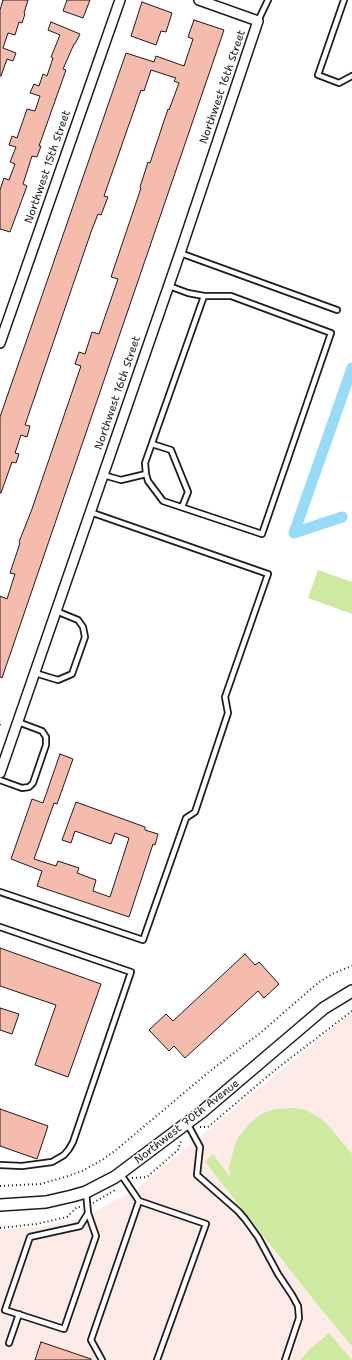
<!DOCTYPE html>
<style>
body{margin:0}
canvas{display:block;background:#fff}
</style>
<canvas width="352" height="1360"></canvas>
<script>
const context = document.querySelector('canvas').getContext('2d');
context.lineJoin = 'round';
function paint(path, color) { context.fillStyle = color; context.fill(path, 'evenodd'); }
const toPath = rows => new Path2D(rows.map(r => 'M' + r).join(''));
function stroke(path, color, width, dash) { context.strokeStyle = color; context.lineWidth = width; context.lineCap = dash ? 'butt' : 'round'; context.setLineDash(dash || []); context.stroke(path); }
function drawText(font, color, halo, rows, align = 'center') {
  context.font = font + ' "Shantell Sans",sans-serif'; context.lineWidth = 3; context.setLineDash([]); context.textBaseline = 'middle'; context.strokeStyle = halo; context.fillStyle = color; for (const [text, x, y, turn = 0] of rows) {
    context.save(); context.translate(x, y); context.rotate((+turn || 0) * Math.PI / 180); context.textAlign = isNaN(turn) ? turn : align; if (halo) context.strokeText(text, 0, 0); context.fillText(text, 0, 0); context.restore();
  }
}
paint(toPath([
 [352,1015,352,1360,0,1360,0,1230,39,1227,82,1218,135,1190,338,1024]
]), '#fcebe6');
paint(toPath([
 [318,570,352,582,352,614,308,598],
 [293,1108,306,1110,320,1118,328,1125,352,1154,352,1346,317,1304,205,1162,213,1154,230,1177,229,1168,234,1148,238,1138,250,1123,261,1114,275,1109],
 [329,1333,352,1360,300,1360,310,1349]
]), '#cdeaa0');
stroke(toPath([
 [342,517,294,533,352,368]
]), '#96dbf8', 11);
const building = toPath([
 [3,0,28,0,24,13,25,14,22,23,19,22,15,35,8,33,3,48,16,53,13,61,7,59,1,76,0,76,0,10,3,0],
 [67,0,90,0,83,18,63,11,67,0],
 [142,2,172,13,166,32,161,31,156,45,131,36,142,2],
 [194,20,224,30,2,678,0,677,0,596,7,599,15,574,10,573,20,543,19,542,32,509,81,366,75,364,79,352,85,354,92,332,99,334,118,279,111,277,141,188,140,187,148,162,150,163,168,109,169,110,179,83,174,81,176,78,151,70,144,91,141,90,104,196,108,197,101,215,98,214,91,232,25,425,30,426,27,437,21,435,15,453,19,454,16,463,12,462,1,493,0,493,0,417,126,53,154,62,156,56,184,66,193,39,188,37,194,20],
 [51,22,80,34,75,44,74,44,63,69,66,70,39,146,41,146,37,157,32,156,23,184,27,186,10,232,0,229,0,190,4,178,9,180,15,164,10,162,16,147,9,145,12,136,17,138,27,109,35,111,40,96,30,93,34,84,39,86,43,74,47,76,53,58,51,57,60,35,48,30,51,22],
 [60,754,73,759,57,804,54,803,34,859,56,866,58,861,79,868,77,873,96,880,93,891,110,897,129,838,115,833,111,844,75,831,71,843,62,840,76,802,145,827,145,830,158,834,155,845,153,844,129,917,37,886,42,871,11,859,32,799,43,803,60,754],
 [0,948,101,984,68,1077,35,1065,56,1005,0,986,0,948],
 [245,954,255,965,259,962,279,984,264,998,258,991,185,1058,174,1046,169,1051,149,1030,166,1014,173,1021,245,954],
 [0,1008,19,1014,12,1034,0,1030,0,1008],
 [0,1109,48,1126,37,1159,0,1146,0,1109],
 [41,1342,91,1359,91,1360,35,1360,41,1342]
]);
paint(building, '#f5bbad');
stroke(building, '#1c1c1c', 1);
const service = toPath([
 [344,0,318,75,339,83,352,76],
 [258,21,268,0],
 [180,253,337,310],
 [169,286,188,293,204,296],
 [204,296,231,296,331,333,262,534,163,501,148,481,146,474,145,463,204,296],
 [152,444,171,450,188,492,182,507],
 [103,475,121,480,146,474],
 [35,673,58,680,72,674,85,637,83,627,78,620,56,611],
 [0,780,22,788,29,787,33,783,46,745,46,737,42,731,18,722],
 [0,892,143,940,186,818,195,812,228,713,225,697,268,574,90,512],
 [0,927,131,972,73,1142,69,1149,64,1155,52,1162,22,1166,0,1165],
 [187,1123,200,1147,197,1175,238,1211,245,1219,258,1237,278,1274,292,1295,298,1306,299,1318,285,1360],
 [120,1173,139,1201,206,1224,157,1360],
 [86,1192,88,1213,96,1236,64,1329,5,1310,30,1237,80,1226,88,1213],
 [9,1343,19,1314],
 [102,1360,91,1340,139,1201]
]);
const minor = toPath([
 [0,343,120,0],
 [0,773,180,253,258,21,199,0]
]);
const tertiary = toPath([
 [0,1205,46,1202,72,1196,86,1192,115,1177,203,1111,324,1008,352,991]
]);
stroke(service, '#1c1c1c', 8);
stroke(minor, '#1c1c1c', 12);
stroke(tertiary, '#1c1c1c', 14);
stroke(toPath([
 [0,725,1,721],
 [200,1127,208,1127,275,1070,352,1011],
 [132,1178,147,1177,178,1150,181,1141],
 [0,1186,40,1184,65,1177,82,1171,102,1160,116,1150,210,1071,259,1034,319,982,334,973,352,966],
 [93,1203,115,1190],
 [0,1228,36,1224,67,1217,77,1207,80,1207]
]), '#1c1c1c', 2, [1, 3]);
stroke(service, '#fff', 4.5);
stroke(minor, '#fff', 9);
stroke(tertiary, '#fff', 11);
drawText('11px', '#1c1c1c', '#fff', [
 ["Northwest 16th Street",223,87,-71],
 ["Northwest 15th Street",48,167,-71],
 ["Northwest 16th Street",118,393,-71],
 ["Northwest 70th Avenue",187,1122,-38]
]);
</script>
